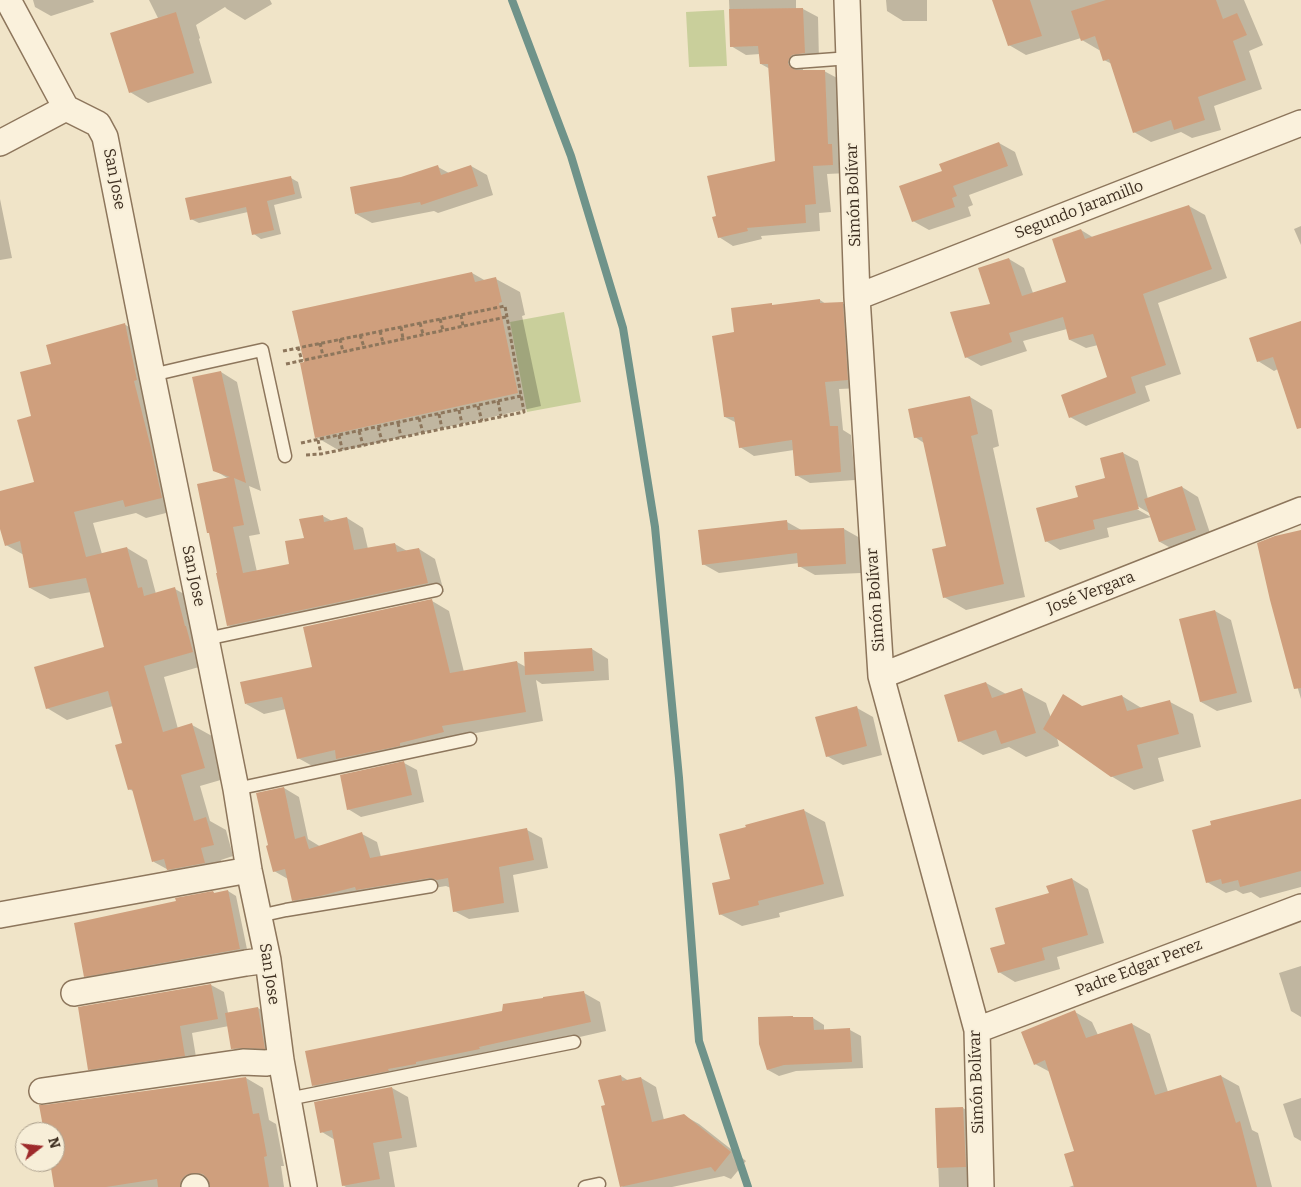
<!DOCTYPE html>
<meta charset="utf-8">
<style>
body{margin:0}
#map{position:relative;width:1301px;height:1187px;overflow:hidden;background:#f0e4c8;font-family:Bitter,serif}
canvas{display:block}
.north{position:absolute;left:15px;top:1122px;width:50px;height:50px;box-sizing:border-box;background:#f7eed8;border:1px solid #ada18e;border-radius:50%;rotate:74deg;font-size:14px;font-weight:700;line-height:20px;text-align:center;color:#3d2e20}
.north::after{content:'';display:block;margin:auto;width:18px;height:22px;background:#9e2a2b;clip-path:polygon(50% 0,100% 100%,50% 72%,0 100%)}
</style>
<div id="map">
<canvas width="1301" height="1187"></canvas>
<div class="north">N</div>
</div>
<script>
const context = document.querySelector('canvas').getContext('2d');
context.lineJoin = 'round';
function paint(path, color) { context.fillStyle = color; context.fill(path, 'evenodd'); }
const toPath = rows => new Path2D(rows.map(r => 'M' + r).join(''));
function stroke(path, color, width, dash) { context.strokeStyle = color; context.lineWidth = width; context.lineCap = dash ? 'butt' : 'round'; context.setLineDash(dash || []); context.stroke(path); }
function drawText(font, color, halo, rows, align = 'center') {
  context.font = font + ' Bitter,serif'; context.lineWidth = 4; context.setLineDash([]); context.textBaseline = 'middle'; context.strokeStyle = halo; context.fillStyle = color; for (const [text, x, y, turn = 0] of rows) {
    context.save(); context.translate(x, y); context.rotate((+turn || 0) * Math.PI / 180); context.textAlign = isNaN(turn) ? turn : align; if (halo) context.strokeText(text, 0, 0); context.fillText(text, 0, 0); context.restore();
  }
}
paint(toPath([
 [724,10,727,66,689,67,686,12],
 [564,312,581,402,527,412,510,322]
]), '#c9cf9b');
paint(toPath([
 [33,0,93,0,94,2,51,16,35,7],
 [149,0,270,0,272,4,245,20,227,9,225,7,196,25,200,38,199,39,212,83,148,103,130,92,158,18],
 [729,0,796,0,796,9,803,9,818,17,819,61,803,67,803,71,824,71,839,79,848,173,827,174,831,212,819,213,820,231,761,236,762,239,733,246,719,237,717,217,776,162,770,69,761,64,760,54,746,55,731,46],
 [886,0,927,0,927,21,903,21,887,11],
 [993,0,1244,0,1263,45,1249,51,1262,89,1214,106,1221,130,1192,138,1181,132,1151,142,1134,132,1112,64,1104,60,1101,49,1099,50,1082,40,1081,38,1026,55,1009,45],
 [999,143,1015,152,1023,175,969,195,973,205,968,207,971,216,929,230,913,221,943,172],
 [471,166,487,175,493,195,438,213,434,211,372,223,356,214,402,178,438,167,449,173],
 [291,178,298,182,302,198,274,205,281,234,261,239,254,234,248,212,199,223,191,219],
 [0,199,12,258,0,260],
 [1189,206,1205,215,1227,278,1158,303,1181,374,1145,386,1150,401,1086,426,1070,417,1109,378,1098,345,1086,348,1070,340,1067,329,1023,341,1027,351,981,366,966,357,991,305,1009,259,1024,268,1033,293,1067,283,1081,230,1094,238],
 [1301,226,1301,245,1294,229],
 [472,273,486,281,496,279,520,292,525,315,522,316,541,406,340,451,316,437,305,363],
 [820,300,826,304,842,303,856,311,862,388,839,389,843,430,851,435,855,480,810,483,796,475,794,450,754,456,740,447,737,423,725,417,735,333,772,305,774,306],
 [1301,322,1301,409,1278,369,1274,371,1258,361],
 [124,324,144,336,182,509,146,518,136,513,93,523,102,554,127,548,147,560,156,594,175,589,195,600,213,663,164,677,178,729,192,725,212,736,224,779,200,786,210,821,226,830,233,856,221,860,225,874,174,873,154,862,135,792,129,789,124,744,113,706,67,720,47,708,106,648,91,592,50,599,30,588,24,555,6,545,0,524,0,493,36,483,32,417,53,365],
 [221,372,237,382,261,491,249,486,260,534,249,536,257,572,291,565,305,539,323,516,332,521,347,518,363,528,368,549,395,544,407,551,419,549,435,559,444,592,245,635,228,625,229,479,214,470],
 [970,397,992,410,999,446,993,448,1025,597,966,610,944,597,947,547,924,443,915,437],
 [1123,453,1138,461,1148,499,1182,487,1198,497,1212,539,1176,551,1160,542,1151,517,1107,528,1109,537,1060,550,1046,541,1079,498,1107,479],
 [1134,504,1151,514,1151,517,1133,507],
 [787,522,803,531,844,529,860,538,861,573,815,575,799,566,799,563,719,573,703,564],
 [1301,531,1301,699,1288,655],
 [432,601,449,611,464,672,517,662,526,667,592,649,608,659,609,680,542,684,536,680,543,721,459,736,316,768,298,758,286,709,264,714,246,704,313,668],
 [1215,611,1231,620,1252,702,1217,711,1201,702],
 [986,683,1006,694,1022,690,1046,703,1051,718,1082,707,1122,696,1143,709,1170,702,1193,714,1201,747,1158,758,1164,781,1134,790,1111,776,1057,738,1059,746,1026,757,1009,747,983,755,959,741],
 [857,708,873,717,882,755,843,765,827,756],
 [404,763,417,770,424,802,361,817,348,809],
 [284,788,299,797,308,839,321,847,362,834,377,842,381,857,527,830,542,838,548,868,513,875,519,912,469,919,454,911,451,888,446,886,309,909,293,900,288,879,274,871],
 [1301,799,1301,887,1260,898,1251,892,1243,894,1236,890,1226,893,1207,882],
 [803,810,825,822,844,896,779,913,780,917,742,926,720,914,731,880],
 [1072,879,1088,889,1104,943,1057,957,1060,969,1015,982,999,972,1006,944,1050,894],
 [228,891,236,896,248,954,94,981,85,976,177,902,213,892,216,894],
 [1301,966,1301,1017,1291,1011,1279,973],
 [211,985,224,992,228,1013,258,1008,274,1017,280,1057,248,1058,232,1048,229,1026,192,1033,197,1063,102,1076,89,1069,80,1008],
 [584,993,600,1002,606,1031,329,1094,313,1085],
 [1075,1012,1092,1022,1098,1035,1132,1024,1150,1034,1168,1092,1221,1076,1239,1086,1252,1130,1258,1133,1272,1187,1069,1187,1075,1185,1076,1151,1050,1072,1035,1064],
 [813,1018,824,1025,824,1031,850,1030,861,1036,863,1068,796,1071,779,1076,768,1070,795,1019],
 [621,1076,629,1081,641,1078,656,1087,664,1120,683,1115,699,1124,746,1161,731,1179,724,1176,672,1187,623,1187,621,1186,606,1106],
 [246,1078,263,1088,269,1120,276,1124,284,1166,281,1166,284,1187,211,1187,211,1182,205,1184,202,1187,55,1187,51,1162,55,1162,55,1132,45,1132],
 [392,1088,408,1097,417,1147,389,1152,395,1187,346,1187,343,1185,335,1140,322,1132],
 [1301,1098,1301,1141,1294,1137,1283,1104],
 [963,1108,982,1119,981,1187,939,1187,936,1109]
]), '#0003');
stroke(toPath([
 [512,0,571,156,623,328,655,527,679,778,699,1041,748,1187]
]), '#6f938a', 8);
paint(toPath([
 [992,0,1030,0,1042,36,1008,46],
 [1106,0,1216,0,1223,19,1237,13,1247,35,1233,41,1246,80,1198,97,1205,120,1174,130,1171,120,1133,133,1109,59,1103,61,1095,36,1081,41,1071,11],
 [803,8,805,53,792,55,789,59,788,63,790,67,796,70,825,70,828,144,832,144,833,165,813,166,816,204,805,205,806,223,747,228,748,231,718,238,712,217,716,216,707,176,775,161,768,64,760,64,758,46,730,47,729,9],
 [176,12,194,73,129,93,110,33],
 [999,142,1008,166,953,186,957,196,952,198,955,207,912,222,899,186,942,171,939,164],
 [438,165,441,175,471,165,478,186,421,205,420,202,355,214,350,187,401,177],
 [291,176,295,194,267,201,274,230,252,235,246,207,190,220,185,198],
 [1189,205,1212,269,1143,294,1166,365,1131,377,1136,393,1069,418,1061,395,1107,377,1093,334,1069,340,1063,317,1009,333,1012,342,965,358,950,312,990,304,978,268,1009,258,1022,296,1066,282,1052,239,1081,229,1085,239],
 [472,272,475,282,496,277,502,302,499,303,518,393,315,438,300,363,304,362,292,311],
 [820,299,820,303,843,302,848,380,825,382,830,426,838,426,841,472,795,476,792,440,739,448,734,417,724,417,722,401,712,336,734,332,731,308,772,303,772,305],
 [1301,321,1301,428,1297,429,1273,357,1257,362,1249,338],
 [125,323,137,380,134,381,151,448,162,498,125,507,123,500,74,512,86,557,127,547,138,588,142,587,144,596,175,587,185,626,186,626,193,652,144,666,163,732,192,723,205,768,181,775,194,821,206,817,214,845,201,848,205,863,167,870,164,859,152,862,132,789,128,790,115,745,122,743,108,691,46,709,34,667,104,647,86,578,29,588,20,541,5,546,0,529,0,491,34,482,17,420,31,416,20,372,51,364,46,345],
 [221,371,246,483,234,478,244,525,233,527,243,573,289,564,285,541,304,538,299,519,323,515,324,522,347,517,354,550,395,543,397,552,419,548,428,583,227,626,216,573,217,573,209,533,207,533,197,484,230,477,213,471,192,377],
 [970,396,978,434,971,436,1004,584,943,598,932,549,946,546,922,437,914,438,908,409],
 [1123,452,1139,509,1093,520,1095,529,1045,542,1036,508,1078,497,1075,486,1105,478,1100,458],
 [1182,486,1196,530,1159,542,1144,499],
 [787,520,788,530,844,528,846,564,798,567,797,553,702,565,698,530],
 [1301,530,1301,688,1294,689,1270,600,1257,543,1275,536],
 [432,599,450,673,517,661,526,712,442,726,444,732,400,743,400,746,336,759,335,750,297,759,282,697,245,704,240,682,312,667,303,627],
 [1215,610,1237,693,1200,702,1179,619],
 [592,648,594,671,525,675,524,652],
 [986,682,992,698,1022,688,1036,733,1001,744,996,730,958,742,944,695],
 [1063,694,1082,706,1122,695,1127,711,1170,700,1179,734,1137,745,1143,768,1111,777,1043,729],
 [857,706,867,746,826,757,815,717],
 [404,761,412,795,347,810,340,775],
 [284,787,295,839,305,836,309,849,362,832,370,858,527,828,534,860,499,867,504,903,453,912,448,878,437,880,430,878,356,890,355,887,320,896,292,901,285,869,273,872,266,846,268,845,256,793],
 [1301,799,1301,871,1240,887,1238,880,1222,884,1221,879,1206,883,1192,830,1211,825,1210,821],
 [804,809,824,884,758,901,759,905,719,915,712,883,730,879,719,834,746,827,745,825],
 [1072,878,1088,935,1042,948,1045,960,998,973,990,948,1005,944,995,908,1049,893,1046,886],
 [228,890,240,949,84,977,74,923,176,901,175,898,213,891,214,893],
 [211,984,218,1019,180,1026,185,1056,88,1070,78,1007],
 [584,991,591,1022,479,1047,480,1049,416,1062,416,1064,388,1069,389,1071,312,1086,305,1051,502,1011,503,1004,543,998,543,997],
 [258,1007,265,1049,243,1048,231,1049,225,1013],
 [1075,1010,1086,1038,1132,1023,1155,1095,1221,1075,1236,1123,1240,1121,1257,1187,1074,1187,1064,1154,1074,1151,1045,1060,1034,1065,1021,1032],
 [793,1016,793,1017,813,1017,814,1030,850,1028,852,1062,784,1065,767,1070,759,1044,758,1017],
 [621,1075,622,1081,641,1077,652,1122,684,1114,731,1152,715,1172,711,1167,620,1187,601,1106,605,1105,598,1080],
 [246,1077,253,1114,259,1113,267,1156,264,1157,269,1187,210,1187,208,1179,203,1174,196,1173,186,1175,181,1180,180,1187,158,1187,157,1179,106,1187,54,1187,50,1162,55,1162,55,1132,44,1132,39,1105,44,1105],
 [392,1087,402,1138,373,1143,380,1179,342,1186,332,1130,320,1133,314,1102],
 [963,1107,966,1167,937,1168,935,1108]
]), '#cf9f7d');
const service = toPath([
 [796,62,850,58],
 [152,375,199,364,262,350,285,456],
 [206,639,436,590],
 [236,789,470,739],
 [259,916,286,910,431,886],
 [288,1099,574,1042],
 [585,1187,599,1184]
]);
const minor = toPath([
 [8,0,66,108,98,124,105,137,152,375,206,639,236,789,249,870,268,960,281,1060,304,1187],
 [847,0,857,297,881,676,977,1030,981,1187],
 [0,143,66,108],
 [857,297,1301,123],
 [881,676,1301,510],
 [0,915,249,870],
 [74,993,246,963,268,960],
 [977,1030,1301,907],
 [42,1091,243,1062,266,1063,281,1060],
 [194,1187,196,1187]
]);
stroke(service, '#8d765c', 15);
stroke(minor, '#8d765c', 28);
stroke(toPath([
 [461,315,463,326],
 [440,319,443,330],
 [420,323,423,334],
 [401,327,403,339],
 [380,331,383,343],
 [360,335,364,347],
 [340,339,343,352],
 [320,343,323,356],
 [298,347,302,361],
 [283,351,505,306,524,412,321,454,304,455],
 [286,364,506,317],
 [498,401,501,416],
 [478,406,482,421],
 [459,410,462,424],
 [439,414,442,429],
 [419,418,423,433],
 [398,423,401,437],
 [378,427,382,441],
 [359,431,363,445],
 [339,435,342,449],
 [318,440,321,454],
 [301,443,521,396]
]), '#8d765c', 3, [4, 2.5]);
stroke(service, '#faf1dc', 12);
stroke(minor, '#faf1dc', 25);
drawText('16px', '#3d2e20', '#f7eed8', [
 ["San Jose",114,179,79],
 ["Simón Bolívar",854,195,-92],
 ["Segundo Jaramillo",1079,210,-21],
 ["San Jose",193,576,78],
 ["José Vergara",1091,593,-21],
 ["Simón Bolívar",876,600,-94],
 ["Padre Edgar Perez",1139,968,-21],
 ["San Jose",269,974,81],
 ["Simón Bolívar",977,1082,-92]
]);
</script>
